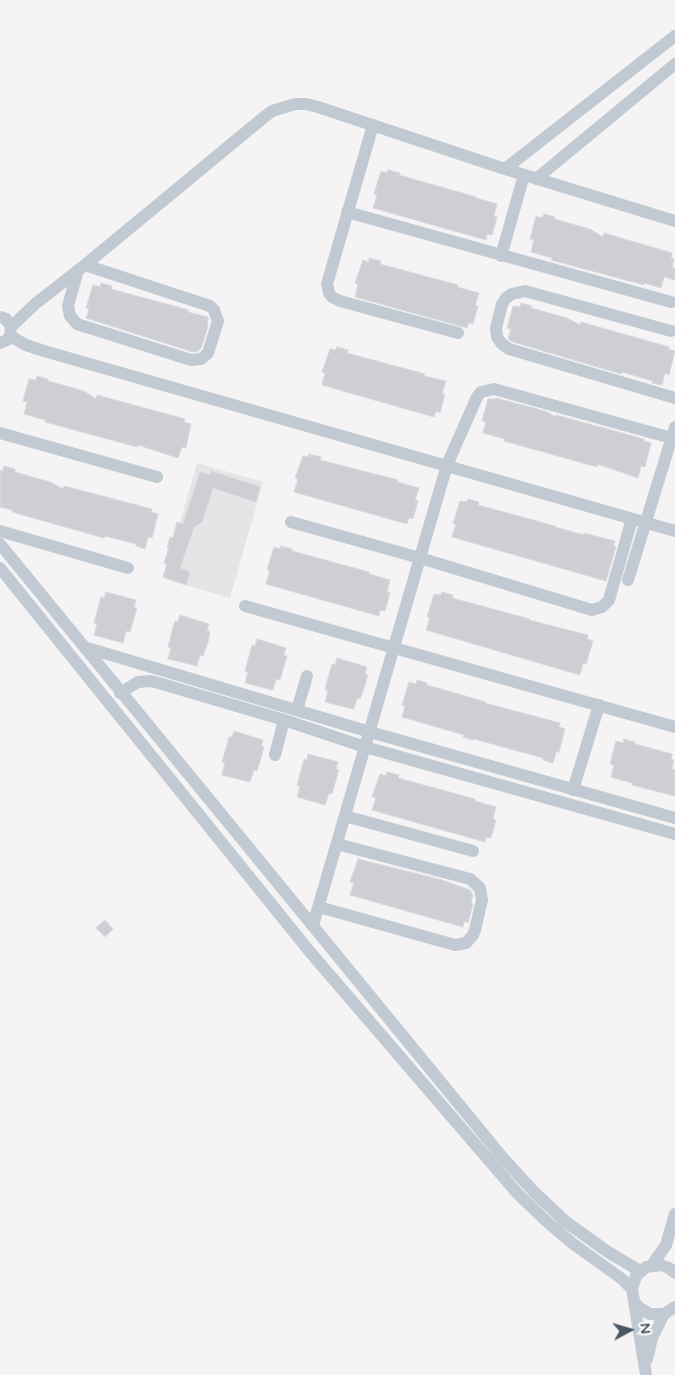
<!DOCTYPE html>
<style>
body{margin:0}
#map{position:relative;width:675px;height:1375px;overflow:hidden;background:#f5f3f3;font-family:"Varela Round",sans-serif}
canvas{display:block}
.north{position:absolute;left:605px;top:1305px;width:50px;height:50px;-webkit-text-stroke:4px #fff;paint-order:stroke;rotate:84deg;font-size:14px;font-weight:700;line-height:20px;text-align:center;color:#4a5661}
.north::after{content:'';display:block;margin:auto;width:18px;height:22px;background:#4a5661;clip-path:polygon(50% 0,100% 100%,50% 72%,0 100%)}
</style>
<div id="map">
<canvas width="675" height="1375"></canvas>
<div class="north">N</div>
</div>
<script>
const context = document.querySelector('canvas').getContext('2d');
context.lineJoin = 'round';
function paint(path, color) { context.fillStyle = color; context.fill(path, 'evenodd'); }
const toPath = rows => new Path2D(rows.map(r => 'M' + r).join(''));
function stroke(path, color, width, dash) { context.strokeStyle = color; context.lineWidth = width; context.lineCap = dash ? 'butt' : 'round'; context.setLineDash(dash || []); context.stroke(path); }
paint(toPath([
 [197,463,263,482,230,598,164,579]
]), '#e6e4e5');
const building = toPath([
 [388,170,400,173,399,175,476,197,476,198,497,204,494,216,497,217,492,235,487,234,486,240,373,208,377,195,374,194,381,171,387,173,388,170],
 [544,214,555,217,554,219,590,229,603,237,604,233,672,253,671,258,674,259,672,267,675,268,675,280,664,277,661,288,644,283,644,285,551,260,552,258,531,252,534,240,530,239,536,216,542,218,544,214],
 [369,258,381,261,380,264,458,285,457,287,479,293,475,305,478,306,473,324,469,323,467,328,355,297,358,284,355,283,363,260,369,262,369,258],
 [101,283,112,286,111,289,189,310,188,312,208,317,207,330,201,348,198,351,193,352,86,318,89,309,86,308,93,285,100,287,101,283],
 [521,303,532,306,531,308,567,318,580,325,581,322,669,347,668,349,675,351,669,375,665,373,662,385,652,383,653,381,622,372,621,374,513,342,508,339,511,329,507,328,513,306,520,307,521,303],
 [337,347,348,350,347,353,425,374,424,376,446,381,442,394,445,394,440,413,436,411,434,417,322,385,325,373,322,372,330,349,336,350,337,347],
 [37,376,48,379,48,381,84,391,96,399,97,395,185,419,184,422,191,424,186,448,182,447,178,458,138,445,137,447,45,422,45,420,24,414,27,402,23,401,29,379,36,380,37,376],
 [496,398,545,411,556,417,556,415,644,439,644,441,651,443,645,467,641,466,638,478,597,464,597,467,504,441,505,439,483,433,486,422,482,421,488,399,495,399,496,398],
 [309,454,321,457,320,460,398,480,397,482,419,488,415,500,418,501,413,519,409,518,407,524,294,492,298,479,295,478,303,456,309,457,309,454],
 [4,466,15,469,15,472,50,482,63,489,64,486,152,509,151,512,158,514,152,538,148,537,145,549,136,546,136,544,105,536,104,538,12,512,12,510,0,507,0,470,3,471,4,466],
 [211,471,260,487,256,502,213,488,202,522,194,527,180,568,190,572,186,585,163,577,167,564,164,563,169,548,167,548,170,537,173,538,177,522,183,524,200,472,210,475,211,471],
 [468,499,479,502,478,505,555,526,555,527,584,535,584,533,615,541,613,546,616,546,606,581,452,537,456,524,453,524,460,501,467,502,468,499],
 [281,546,292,549,292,551,369,572,369,574,390,580,387,592,390,593,385,611,380,610,379,616,266,584,270,571,267,570,274,547,280,549,281,546],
 [106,592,136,600,134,607,137,608,134,618,130,632,126,631,123,643,94,635,97,624,94,623,101,597,104,598,106,592],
 [442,592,453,595,452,598,530,619,529,620,588,635,587,639,593,641,586,664,583,663,580,675,426,630,430,618,427,617,434,594,441,595,442,592],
 [180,615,209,624,207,631,210,632,208,642,203,656,200,655,197,666,168,659,171,648,168,647,173,627,175,621,178,622,180,615],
 [257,639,286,648,284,655,287,656,284,666,280,680,276,679,273,690,245,683,248,672,245,671,252,645,255,646,257,639],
 [337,658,367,667,365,674,368,675,365,685,360,699,357,698,354,709,325,702,328,691,325,690,328,678,332,664,335,665,337,658],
 [417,680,427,683,427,685,486,702,485,703,560,723,559,727,565,729,559,752,556,752,553,763,543,760,543,758,474,739,473,740,463,737,464,735,402,717,405,706,402,705,409,682,416,684,417,680],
 [234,731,263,740,261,746,264,747,261,758,257,771,254,770,250,782,222,775,225,763,222,762,229,737,232,737,234,731],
 [624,739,635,742,635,744,672,754,671,759,674,760,672,769,675,770,675,796,632,785,632,783,611,777,614,765,610,764,616,741,623,743,624,739],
 [308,754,338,762,336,769,339,770,336,780,332,794,329,793,325,805,297,797,300,786,297,785,300,774,304,759,307,760,308,754],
 [387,772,399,775,398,778,475,799,475,801,496,807,493,819,496,820,491,838,486,837,485,842,372,810,376,798,372,797,380,774,386,776,387,772],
 [358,859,442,880,470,890,473,895,471,903,473,904,468,923,464,921,463,927,350,895,354,883,350,882,358,859],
 [105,920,113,929,105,937,96,928,105,920]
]);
paint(building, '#cdcfd5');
stroke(building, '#d7d9de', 1);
stroke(toPath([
 [373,125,327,284,329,293,332,297,340,301,458,333],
 [505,169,675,36],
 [536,179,675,64],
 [347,212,671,302],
 [501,256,524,175],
 [78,270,68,306,70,316,77,324,191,360,201,359,208,353,218,321,214,310,210,306,85,265],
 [0,317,6,319,11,327,10,336,7,340,0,343],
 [11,327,35,304,85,265,263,118,272,111,295,104,306,104,318,107,505,169,675,221],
 [671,331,525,291,512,294,506,298,502,304,496,328,497,337,502,344,509,349,675,398],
 [10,336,26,345,44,351,675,531],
 [0,433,157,477],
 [291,522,420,558,592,610,602,607,609,600,632,519],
 [0,531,128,568],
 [0,544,503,1158,534,1192,566,1222,608,1252,640,1271],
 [0,568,310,952,518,1194,545,1220,572,1243,622,1279,632,1289],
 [628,580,675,427],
 [245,606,675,727],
 [84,647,370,732,675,818],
 [120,693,138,682,151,681,162,684,284,720,365,747,675,834],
 [297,710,307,676],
 [275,755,284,720],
 [573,790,599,705],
 [345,816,473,851],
 [319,907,455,945,466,943,473,935,475,930,482,900,480,888,470,879,337,844],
 [313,925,447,465,477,397,481,392,494,389,675,439],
 [652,1265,666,1245,675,1214],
 [675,1273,669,1268,661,1265,646,1267,636,1276,632,1289,634,1301,638,1307,650,1314,664,1314,675,1307],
 [634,1301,646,1375],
 [647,1359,652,1338,664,1314]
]), '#c1cad2', 12);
</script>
